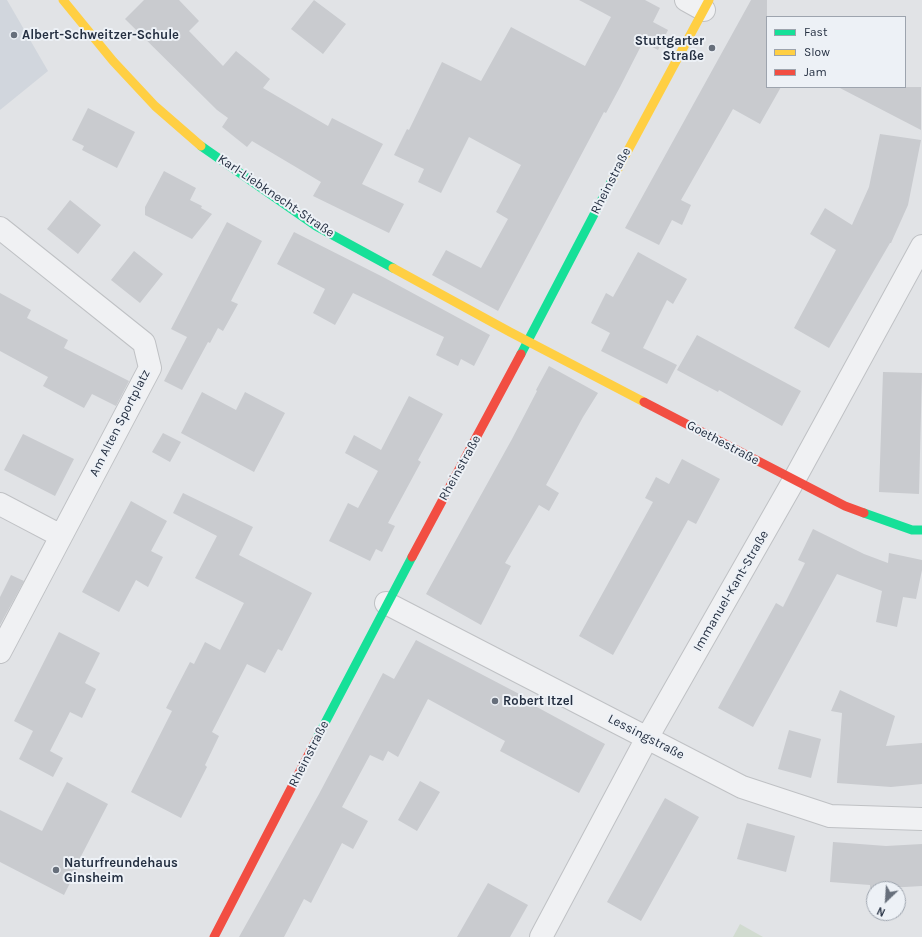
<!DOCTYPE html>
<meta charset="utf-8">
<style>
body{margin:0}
#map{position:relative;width:922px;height:937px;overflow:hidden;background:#e1e3e6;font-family:Karla,sans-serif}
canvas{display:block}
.legend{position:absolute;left:766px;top:16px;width:140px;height:72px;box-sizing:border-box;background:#edf1f6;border:1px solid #9da4ae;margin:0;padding:5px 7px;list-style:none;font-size:12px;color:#253042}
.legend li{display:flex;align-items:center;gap:8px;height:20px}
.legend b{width:20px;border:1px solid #9da4ae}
.north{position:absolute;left:866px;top:881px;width:40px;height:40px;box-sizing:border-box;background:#edf1f6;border:1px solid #9da4ae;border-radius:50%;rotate:205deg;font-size:11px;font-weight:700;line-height:16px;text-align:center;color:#253042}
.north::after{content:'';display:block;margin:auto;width:14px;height:18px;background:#676f7b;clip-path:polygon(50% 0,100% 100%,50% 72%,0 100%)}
</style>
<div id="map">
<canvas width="922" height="937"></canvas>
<ul class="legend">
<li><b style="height:5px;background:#16e098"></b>Fast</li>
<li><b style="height:5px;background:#ffcf43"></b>Slow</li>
<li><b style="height:5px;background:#f24e42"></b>Jam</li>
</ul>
<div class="north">N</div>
</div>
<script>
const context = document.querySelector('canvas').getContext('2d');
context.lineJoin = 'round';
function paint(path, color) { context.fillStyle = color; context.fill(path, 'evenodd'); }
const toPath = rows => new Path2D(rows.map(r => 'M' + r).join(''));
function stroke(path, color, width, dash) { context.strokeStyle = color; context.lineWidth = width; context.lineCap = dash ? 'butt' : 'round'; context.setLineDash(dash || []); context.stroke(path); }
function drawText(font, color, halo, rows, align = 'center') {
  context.font = font + ' Karla,sans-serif'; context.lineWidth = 4; context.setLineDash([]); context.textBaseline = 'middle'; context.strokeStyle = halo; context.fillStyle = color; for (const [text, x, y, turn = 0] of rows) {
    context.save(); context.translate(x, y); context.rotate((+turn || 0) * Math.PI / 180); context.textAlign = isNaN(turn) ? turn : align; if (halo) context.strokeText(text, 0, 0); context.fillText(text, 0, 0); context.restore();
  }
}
paint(toPath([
 [0,0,7,0,48,71,0,110]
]), '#d1d6dd');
paint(toPath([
 [740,924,763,937,733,937]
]), '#d1dbd0');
paint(toPath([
 [144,0,179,0,199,21,189,31,223,66,236,51,270,79,263,88,328,126,332,118,383,144,362,184,404,204,389,233,313,196,321,182,252,141,247,147,222,127,228,118,217,110,125,19],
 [314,0,346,24,323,54,291,29],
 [579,0,645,0,660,8,653,22,668,30,658,50,643,42,620,87,606,113,604,112,498,311,432,275,446,250,481,268,508,219,496,212,521,165,469,137,441,193,418,182,424,169,394,155,407,129,409,130,442,62,481,81,511,27,585,66,611,17],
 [751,0,767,0,767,87,781,87,760,124,733,109,681,200,691,205,682,225,672,220,659,245,625,228],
 [838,87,921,87,921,130],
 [88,108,135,132,117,168,82,150,84,146,72,140],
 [880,134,921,140,908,205,891,243,890,243,829,348,794,328,836,250,810,234,825,208,852,225,869,187],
 [164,171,196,188,190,200,202,206,201,208,212,214,192,239,145,215,145,207],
 [70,200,101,225,78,254,47,229],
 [227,222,262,241,231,301,238,304,223,331,218,328,210,343,208,342,182,390,164,381,187,337,171,329],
 [294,232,383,277,490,335,474,366,461,359,458,366,436,355,444,337,353,293,335,325,313,313,325,289,277,264],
 [134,251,163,274,140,303,111,280],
 [638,252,687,279,673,304,667,300,643,348,677,365,667,384,601,351,610,333,591,323,606,293,613,297],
 [0,293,31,310,27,318,68,340,64,348,129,381,116,406,92,394,84,408,43,386,48,377,0,351],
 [697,335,801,391,782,426,719,390,718,392,677,370],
 [549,366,598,393,583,417,546,485,559,493,549,511,539,505,505,563,511,566,481,625,426,594,512,439,537,391,536,390],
 [883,372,922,373,919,494,879,492],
 [202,392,236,410,245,392,285,413,254,472,181,433],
 [409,396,443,414,418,460,421,462,388,523,395,526,382,552,376,549,370,561,329,541,348,503,358,508,378,471,345,453,354,435,381,450],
 [163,433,181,442,170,462,152,452],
 [23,434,74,459,55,496,4,470],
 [682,459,720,479,696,524,688,520,613,655,579,636,653,502,645,498,656,477,669,484],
 [183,493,253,527,239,555,312,593,282,651,278,649,265,673,247,664,212,732,219,736,205,765,207,767,181,818,131,792,172,711,166,708,190,662,194,664,205,642,220,650,244,603,195,578,217,536,173,513],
 [131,501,167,521,151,551,163,557,148,587,136,580,119,612,82,592],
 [813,529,864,554,888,563,889,553,922,560,922,570,916,599,903,597,897,627,876,622,882,591,837,574,753,727,718,708,776,603,783,607,805,563,798,560],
 [11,575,24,581,0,625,0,597],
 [59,632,100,653,85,683,96,689,82,718,70,712,50,751,63,758,53,777,19,759,33,731,14,721],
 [416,640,525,697,524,700,605,744,579,793,500,751,505,741,428,699,398,757,388,751,383,761,370,755,342,807,368,821,353,849,342,843,311,903,304,899,284,937,239,937,319,794,383,673,394,679],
 [840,690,895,716,886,746,922,743,922,784,891,787,837,783,842,713,831,711],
 [789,730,821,739,811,778,778,769],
 [420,781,440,792,417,831,398,820],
 [67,782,108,804,76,866,78,867,64,895,0,862,0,810,42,831],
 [665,798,699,817,641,921,607,902],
 [747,823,795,836,786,872,737,859],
 [833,842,886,846,922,844,922,886,870,889,870,885,830,882],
 [488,883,528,905,510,937,457,937]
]), '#c9cbcf');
const street = toPath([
 [686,0,704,10],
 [0,228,144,343,150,368,0,652],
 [0,504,61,536],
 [386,603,742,787,830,816,922,819],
 [541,937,647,738,794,480,922,246]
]);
stroke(street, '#bfc1c4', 24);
stroke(street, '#f0f1f3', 22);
stroke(toPath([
 [201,146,316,226,393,268],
 [521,354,612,180],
 [864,513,912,530,922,530],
 [316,740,412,557]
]), '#16e098', 9);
stroke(toPath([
 [63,0,113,61,155,106,201,146],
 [612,180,709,0],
 [393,268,510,332,644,402]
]), '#ffcf43', 9);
stroke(toPath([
 [644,402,845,506,864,513],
 [412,557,521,354],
 [214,937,316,740]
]), '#f24e42', 9);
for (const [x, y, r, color] of [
 [14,35,4,"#676f7b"],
 [712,48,4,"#676f7b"],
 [495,701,4,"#676f7b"],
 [56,870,4,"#676f7b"]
]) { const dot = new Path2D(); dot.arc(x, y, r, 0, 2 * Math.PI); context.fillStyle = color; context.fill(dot); stroke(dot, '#edf1f6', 1.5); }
drawText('bold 13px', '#253042', '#edf1f6', [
 ["Albert-Schweitzer-Schule",22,35],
 ["Stuttgarter",704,41,"right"],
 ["Straße",704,56,"right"],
 ["Robert Itzel",503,701],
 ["Naturfreundehaus",64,863],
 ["Ginsheim",64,878]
], 'left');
drawText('13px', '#253042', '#edf1f6', [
 ["Rheinstraße",611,181,-63],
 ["Karl-Liebknecht-Straße",276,196,34],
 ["Am Alten Sportplatz",120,423,-63],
 ["Goethestraße",723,443,28],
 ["Rheinstraße",460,468,-61],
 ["Immanuel-Kant-Straße",731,591,-60],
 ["Lessingstraße",646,737,27],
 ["Rheinstraße",309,754,-63]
]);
</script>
